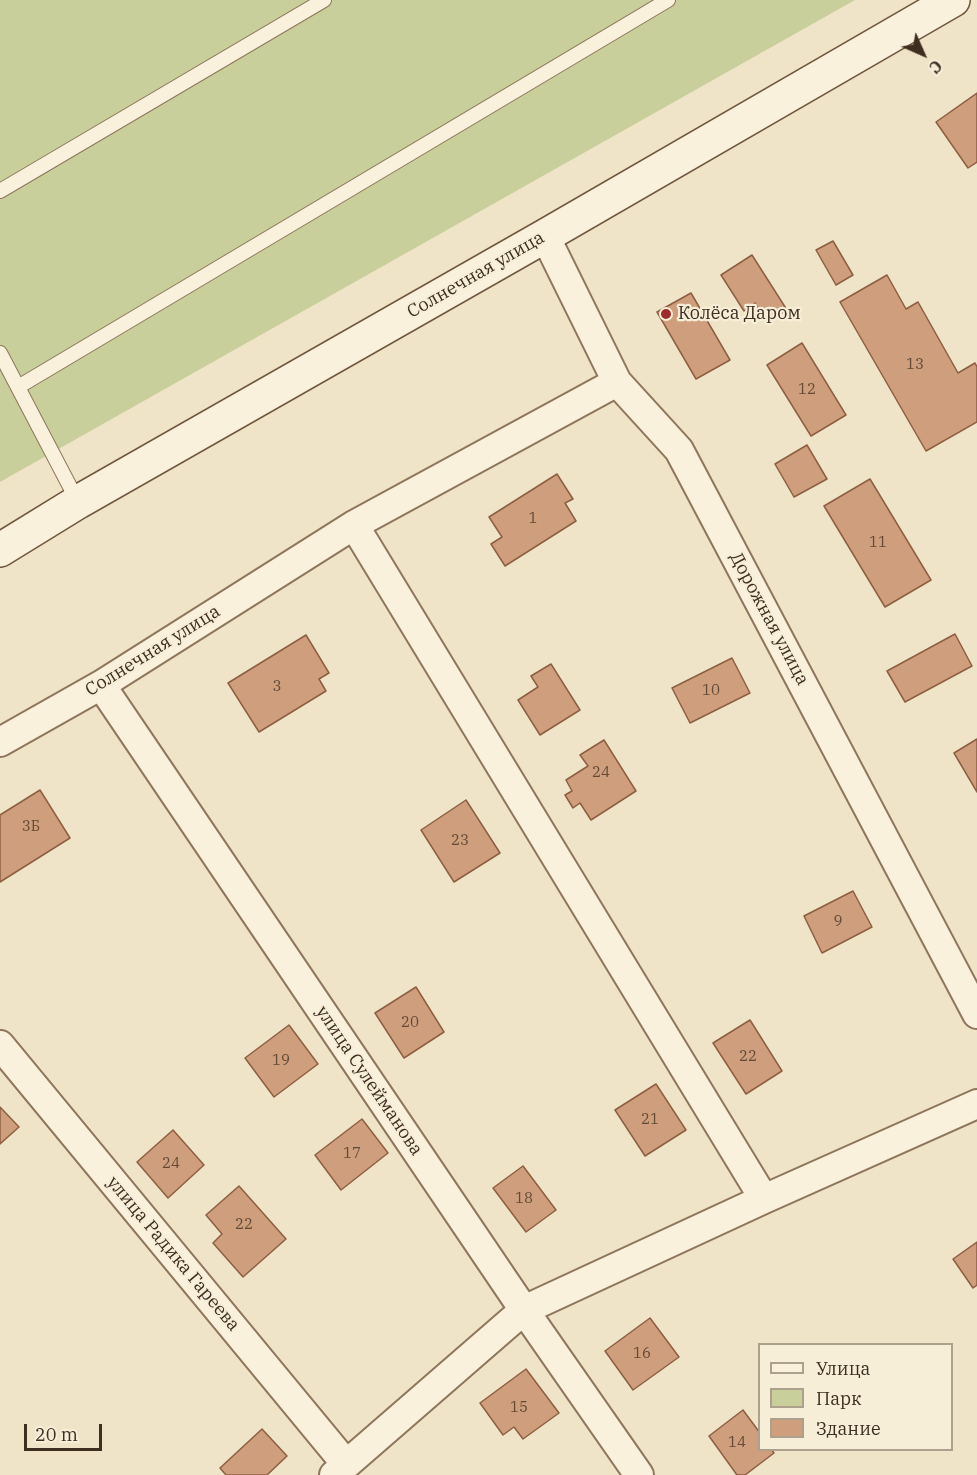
<!DOCTYPE html>
<meta charset="utf-8">
<style>
body{margin:0}
#map{position:relative;width:977px;height:1475px;overflow:hidden;background:#f0e4c8;font-family:"IBM Plex Serif",serif}
canvas{display:block}
.legend{position:absolute;left:758px;top:1343px;width:195px;height:108px;box-sizing:border-box;background:#f7eed8;border:2px solid #ada18e;margin:0;padding:8px 10px;list-style:none;font-size:18px;color:#3d2e20}
.legend li{display:flex;align-items:center;gap:12px;height:30px}
.legend b{width:30px;border:2px solid #ada18e}
.north{position:absolute;left:893px;top:24px;width:60px;height:60px;-webkit-text-stroke:4px #f7eed8;paint-order:stroke;rotate:135deg;font-size:16px;font-weight:700;line-height:24px;text-align:center;color:#3d2e20}
.north::after{content:'';display:block;margin:auto;width:21px;height:27px;background:#3d2e20;clip-path:polygon(50% 0,100% 100%,50% 72%,0 100%)}
.scale{position:absolute;left:24px;top:1424px;width:78px;height:27px;box-sizing:border-box;border:3px solid #3d2e20;border-top:0;padding-left:8px;font-size:18px;line-height:21px;white-space:nowrap;color:#3d2e20;-webkit-text-stroke:4px #f7eed8;paint-order:stroke}
</style>
<div id="map">
<canvas width="977" height="1475"></canvas>
<ul class="legend">
<li><b style="height:8px;background:#faf1dc"></b>Улица</li>
<li><b style="height:16px;background:#c9cf9b"></b>Парк</li>
<li><b style="height:16px;background:#cf9f7d"></b>Здание</li>
</ul>
<div class="north">С</div>
<div class="scale">20 m</div>
</div>
<script>
const context = document.querySelector('canvas').getContext('2d');
context.lineJoin = 'round';
function paint(path, color) { context.fillStyle = color; context.fill(path, 'evenodd'); }
const toPath = rows => new Path2D(rows.map(r => 'M' + r).join(''));
function stroke(path, color, width, dash) { context.strokeStyle = color; context.lineWidth = width; context.lineCap = dash ? 'butt' : 'round'; context.setLineDash(dash || []); context.stroke(path); }
function drawText(font, color, halo, rows, align = 'center') {
  context.font = font + ' "IBM Plex Serif",serif'; context.lineWidth = 4.5; context.setLineDash([]); context.textBaseline = 'middle'; context.strokeStyle = halo; context.fillStyle = color; for (const [text, x, y, turn = 0] of rows) {
    context.save(); context.translate(x, y); context.rotate((+turn || 0) * Math.PI / 180); context.textAlign = isNaN(turn) ? turn : align; if (halo) context.strokeText(text, 0, 0); context.fillText(text, 0, 0); context.restore();
  }
}
paint(toPath([
 [0,0,855,0,0,482]
]), '#c9cf9b');
const building = toPath([
 [977,93,977,162,968,168,936,122,977,93],
 [833,241,853,275,836,285,816,250,833,241],
 [752,255,787,310,767,322,755,303,744,311,721,275,752,255],
 [887,275,906,309,918,302,958,373,975,363,977,367,977,422,926,451,840,302,887,275],
 [691,293,730,360,696,379,657,312,691,293],
 [802,343,846,415,811,436,767,365,802,343],
 [807,445,827,479,794,497,775,464,807,445],
 [557,474,573,499,565,503,576,521,505,566,491,544,502,537,489,517,557,474],
 [870,479,931,580,885,607,824,506,870,479],
 [955,634,972,666,905,702,887,671,955,634],
 [306,635,329,673,319,679,326,691,259,732,228,683,306,635],
 [732,658,750,693,690,723,672,688,732,658],
 [551,664,580,710,540,735,518,700,538,687,531,676,551,664],
 [977,739,977,792,954,753,977,739],
 [604,740,636,791,591,820,580,803,573,808,565,795,572,791,566,780,588,766,580,755,604,740],
 [40,790,70,838,0,882,0,815,40,790],
 [466,800,500,853,454,882,421,830,466,800],
 [853,891,872,927,822,953,804,916,853,891],
 [416,987,444,1032,404,1058,375,1013,416,987],
 [750,1020,782,1071,746,1094,713,1043,750,1020],
 [289,1025,318,1064,274,1097,245,1058,289,1025],
 [656,1084,686,1130,645,1156,615,1110,656,1084],
 [0,1107,19,1127,0,1144,0,1107],
 [362,1119,388,1153,341,1190,315,1155,362,1119],
 [173,1130,204,1165,168,1198,137,1162,173,1130],
 [523,1166,556,1210,526,1232,493,1188,523,1166],
 [239,1186,286,1239,243,1277,213,1243,222,1234,206,1215,239,1186],
 [977,1242,977,1285,973,1288,953,1259,977,1242],
 [650,1318,679,1357,633,1390,605,1351,650,1318],
 [526,1369,559,1413,523,1439,514,1427,503,1435,480,1403,526,1369],
 [743,1410,760,1433,760,1450,772,1450,774,1453,745,1475,737,1475,709,1436,743,1410],
 [262,1429,287,1456,267,1475,226,1475,220,1468,262,1429]
]);
paint(building, '#cf9f7d');
stroke(building, '#8d5f41', 1.5);
const service = toPath([
 [0,191,324,0],
 [0,353,78,502],
 [18,387,668,0]
]);
const minor = toPath([
 [545,236,617,382,679,450,977,1014],
 [354,525,764,1199],
 [101,685,524,1310,639,1475],
 [0,742,101,685,354,525,617,382],
 [0,1045,346,1464],
 [334,1475,524,1310,764,1199,977,1104]
]);
const secondary = toPath([
 [0,550,78,502,545,236,953,0]
]);
stroke(service, '#8d765c', 16);
stroke(minor, '#8d765c', 32);
stroke(secondary, '#6f573f', 36);
stroke(service, '#faf1dc', 14);
stroke(minor, '#faf1dc', 28);
stroke(secondary, '#faf1dc', 33);
for (const [x, y, r, color] of [
 [666,314,6,"#9e2a2b"]
]) { const dot = new Path2D(); dot.arc(x, y, r, 0, 2 * Math.PI); context.fillStyle = color; context.fill(dot); stroke(dot, '#f7eed8', 2); }
drawText('15px', '#624a37', null, [
 ["13",915,365],
 ["12",807,390],
 ["1",533,519],
 ["11",878,543],
 ["3",277,687],
 ["10",711,691],
 ["24",601,773],
 ["3Б",31,827],
 ["23",460,841],
 ["9",838,922],
 ["20",410,1023],
 ["22",748,1057],
 ["19",281,1061],
 ["21",650,1120],
 ["17",352,1154],
 ["24",171,1164],
 ["18",524,1199],
 ["22",244,1225],
 ["16",642,1354],
 ["15",519,1408],
 ["14",737,1443]
]);
drawText('18px', '#3d2e20', '#f7eed8', [
 ["Солнечная улица",476,275,-30],
 ["Дорожная улица",769,619,62],
 ["Солнечная улица",153,651,-32],
 ["улица Сулейманова",369,1081,56],
 ["улица Радика Гареева",173,1254,50]
]);
drawText('18px', '#3d2e20', '#f7eed8', [
 ["Колёса Даром",678,314]
], 'left');
</script>
